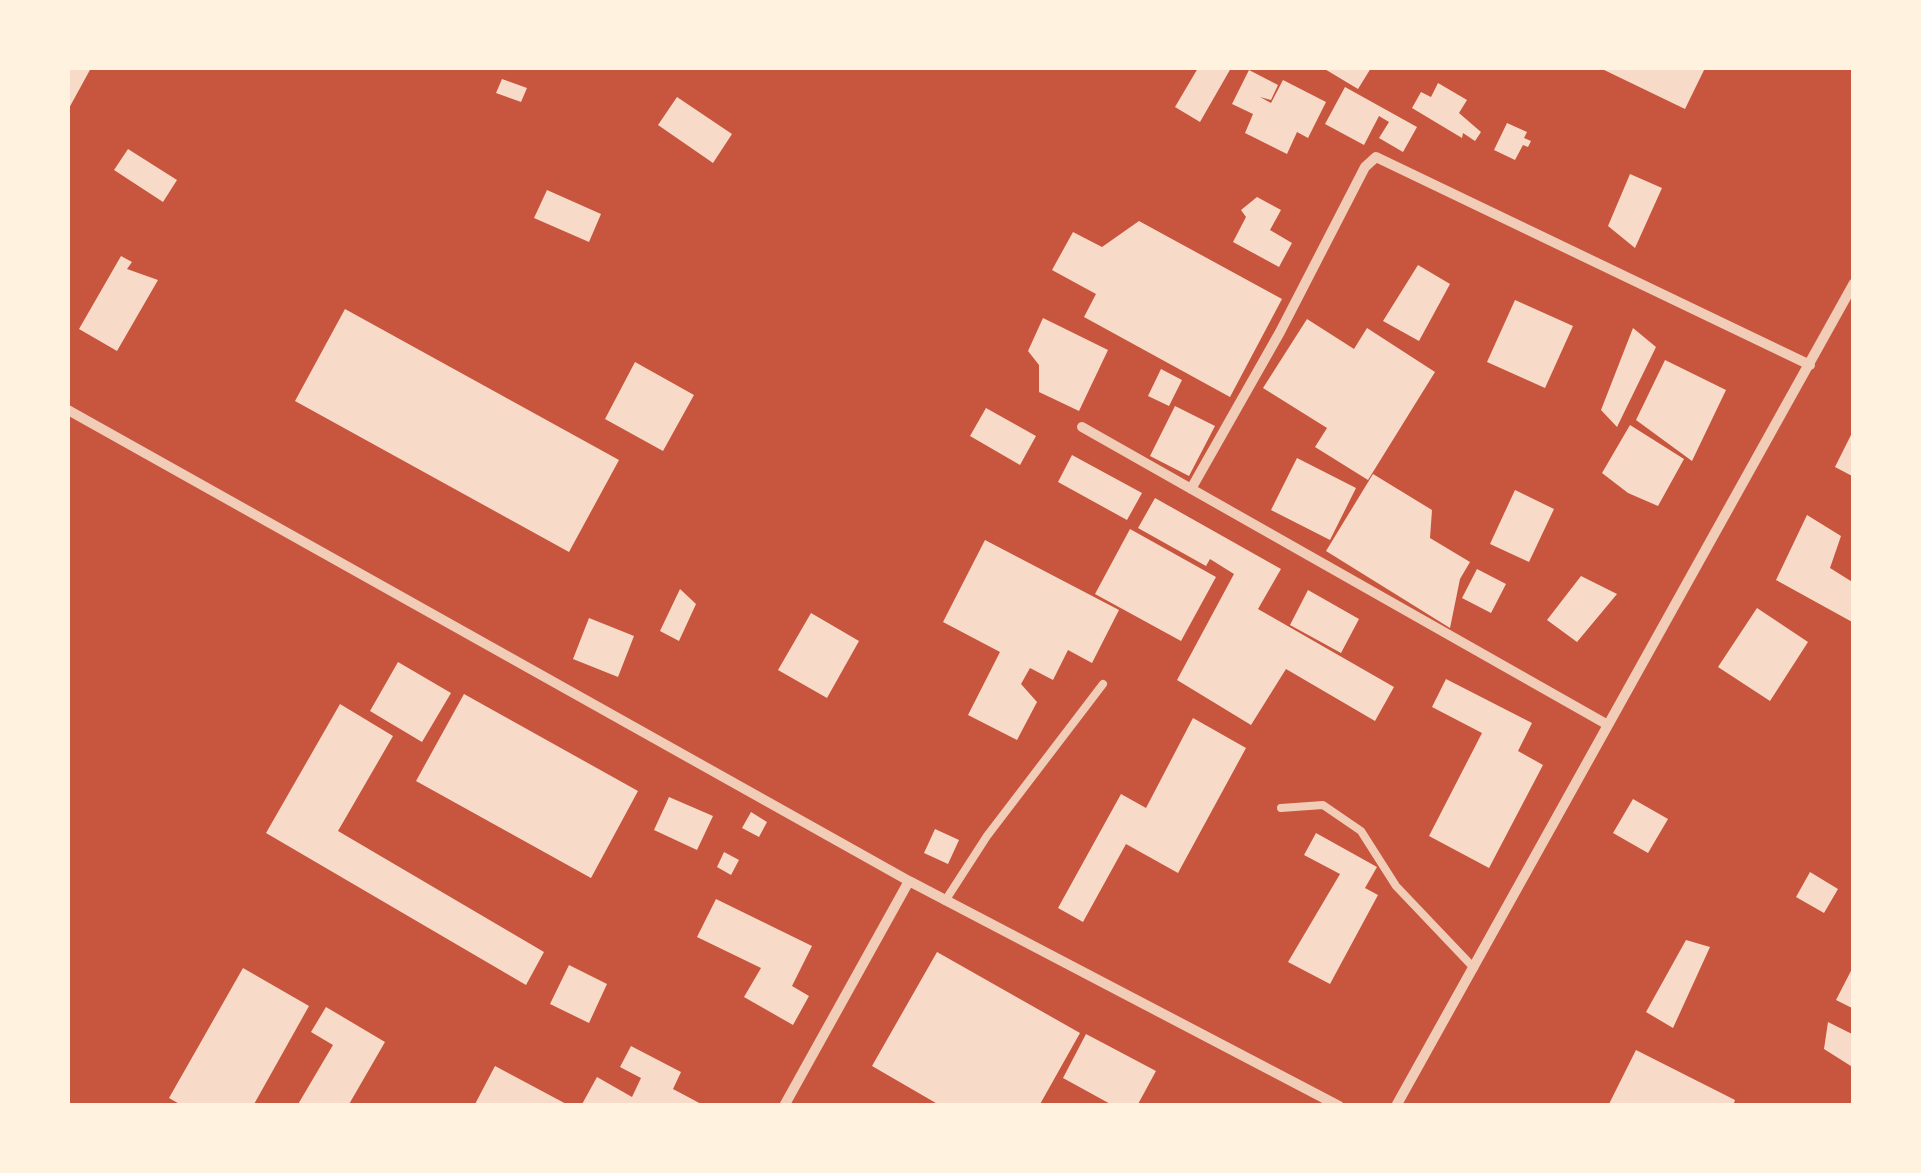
<!DOCTYPE html>
<style>
body{margin:0}
#map{position:relative;width:1921px;height:1173px;overflow:hidden;background:#c8553d;font-family:"Nunito Sans",sans-serif}
canvas{display:block}
.frame{position:absolute;inset:0;border:70px solid #fff3e0;pointer-events:none}
</style>
<div id="map">
<canvas width="1921" height="1173"></canvas>
<div class="frame"></div>
</div>
<script>
const context = document.querySelector('canvas').getContext('2d');
context.lineJoin = 'round';
function paint(path, color) { context.fillStyle = color; context.fill(path, 'evenodd'); }
const toPath = rows => new Path2D(rows.map(r => 'M' + r).join(''));
function stroke(path, color, width, dash) { context.strokeStyle = color; context.lineWidth = width; context.lineCap = dash ? 'butt' : 'round'; context.setLineDash(dash || []); context.stroke(path); }
paint(toPath([
 [68,68,91,68,68,110],
 [1198,68,1231,68,1200,122,1175,107],
 [1323,68,1371,68,1358,89],
 [1600,68,1705,68,1685,109],
 [1249,70,1278,85,1271,100,1260,97,1271,103,1283,80,1326,102,1308,138,1297,132,1287,154,1245,133,1253,114,1232,104],
 [502,79,527,88,521,102,496,93],
 [1438,83,1467,100,1459,113,1481,132,1475,141,1463,133,1462,138,1412,108,1421,92,1431,97],
 [1345,87,1417,127,1403,152,1379,138,1389,122,1379,116,1364,145,1325,124],
 [677,97,732,134,713,163,658,125],
 [1507,123,1527,132,1524,138,1531,141,1528,147,1523,145,1515,160,1494,150],
 [128,149,177,180,163,202,114,170],
 [1630,174,1662,188,1635,248,1608,226],
 [547,190,601,214,589,242,534,218],
 [1257,197,1281,210,1270,230,1292,243,1279,267,1233,242,1246,217,1241,210],
 [1139,221,1282,299,1230,397,1084,317,1096,294,1052,270,1073,232,1102,247],
 [121,256,132,262,127,269,158,280,117,351,79,329],
 [1418,265,1450,284,1419,341,1383,321],
 [1515,300,1573,326,1545,388,1487,362],
 [345,309,619,460,569,552,295,401],
 [1043,318,1108,350,1079,411,1039,392,1039,365,1028,351],
 [1307,319,1354,349,1367,328,1435,372,1368,480,1315,447,1327,428,1263,388],
 [1633,328,1656,347,1617,427,1601,410],
 [1665,360,1726,390,1692,461,1636,420],
 [635,362,694,395,663,451,605,419],
 [1161,369,1182,380,1169,406,1148,396],
 [1175,406,1215,426,1189,476,1150,456],
 [986,408,1036,436,1020,465,970,436],
 [1630,425,1684,459,1658,506,1628,493,1602,473],
 [1854,429,1854,477,1835,467],
 [1072,455,1142,493,1127,520,1058,482],
 [1297,458,1356,488,1330,540,1271,510],
 [1373,474,1432,510,1430,538,1470,562,1460,579,1450,628,1326,551],
 [1515,490,1554,509,1529,562,1490,544],
 [1155,498,1281,569,1258,609,1394,687,1375,721,1286,669,1251,725,1177,680,1234,574,1210,559,1206,566,1138,528],
 [1807,515,1841,536,1830,568,1854,583,1854,623,1776,580],
 [1130,529,1216,577,1181,641,1095,594],
 [985,540,1119,610,1092,663,1068,650,1053,680,1030,668,1021,684,1037,702,1017,740,968,715,1000,652,943,622],
 [1477,569,1506,584,1491,613,1462,598],
 [1581,576,1617,594,1577,642,1547,620],
 [680,589,696,604,679,641,660,631],
 [1308,590,1359,619,1341,653,1290,625],
 [1757,608,1808,642,1770,701,1718,667],
 [811,613,859,641,827,698,778,670],
 [589,618,634,636,618,677,573,659],
 [398,662,451,693,422,742,370,711],
 [1446,679,1532,723,1518,751,1543,765,1489,868,1429,836,1482,733,1432,707],
 [464,694,638,791,591,878,416,781],
 [340,704,393,736,338,831,544,952,526,985,266,833],
 [1193,718,1246,748,1178,873,1126,844,1083,922,1058,908,1121,794,1146,808],
 [669,797,713,816,697,850,654,830],
 [1633,799,1668,819,1648,853,1613,833],
 [751,812,767,822,759,837,742,828],
 [935,829,959,840,948,864,924,853],
 [1316,833,1377,867,1365,888,1378,895,1330,984,1288,962,1340,874,1304,855],
 [724,852,739,860,731,875,717,867],
 [1810,872,1838,889,1824,913,1796,897],
 [716,899,812,946,792,986,809,996,793,1025,744,997,761,968,697,937],
 [1686,940,1710,947,1673,1028,1646,1012],
 [937,952,1080,1033,1039,1106,941,1106,872,1066],
 [569,965,607,984,589,1023,550,1004],
 [1854,965,1854,1009,1836,1000],
 [243,968,309,1006,253,1106,183,1106,169,1098],
 [326,1007,385,1042,348,1106,297,1106,333,1045,311,1032],
 [1828,1022,1854,1035,1854,1068,1824,1049],
 [1086,1034,1156,1071,1137,1106,1114,1106,1063,1078],
 [631,1046,681,1072,673,1089,705,1106,581,1106,597,1077,632,1097,641,1078,620,1067],
 [1636,1050,1735,1100,1733,1106,1608,1106],
 [495,1066,570,1106,474,1106]
]), '#f7dbc8');
stroke(toPath([
 [1281,808,1323,805,1361,831,1396,886,1474,968],
 [945,901,987,836,1103,684]
]), '#f1ccb7', 8);
stroke(toPath([
 [68,410,909,881,1339,1106],
 [1082,427,1608,725],
 [1191,489,1280,332,1365,167,1376,157,1810,365],
 [784,1106,909,881],
 [1396,1106,1854,283]
]), '#f1ccb7', 10);
</script>
